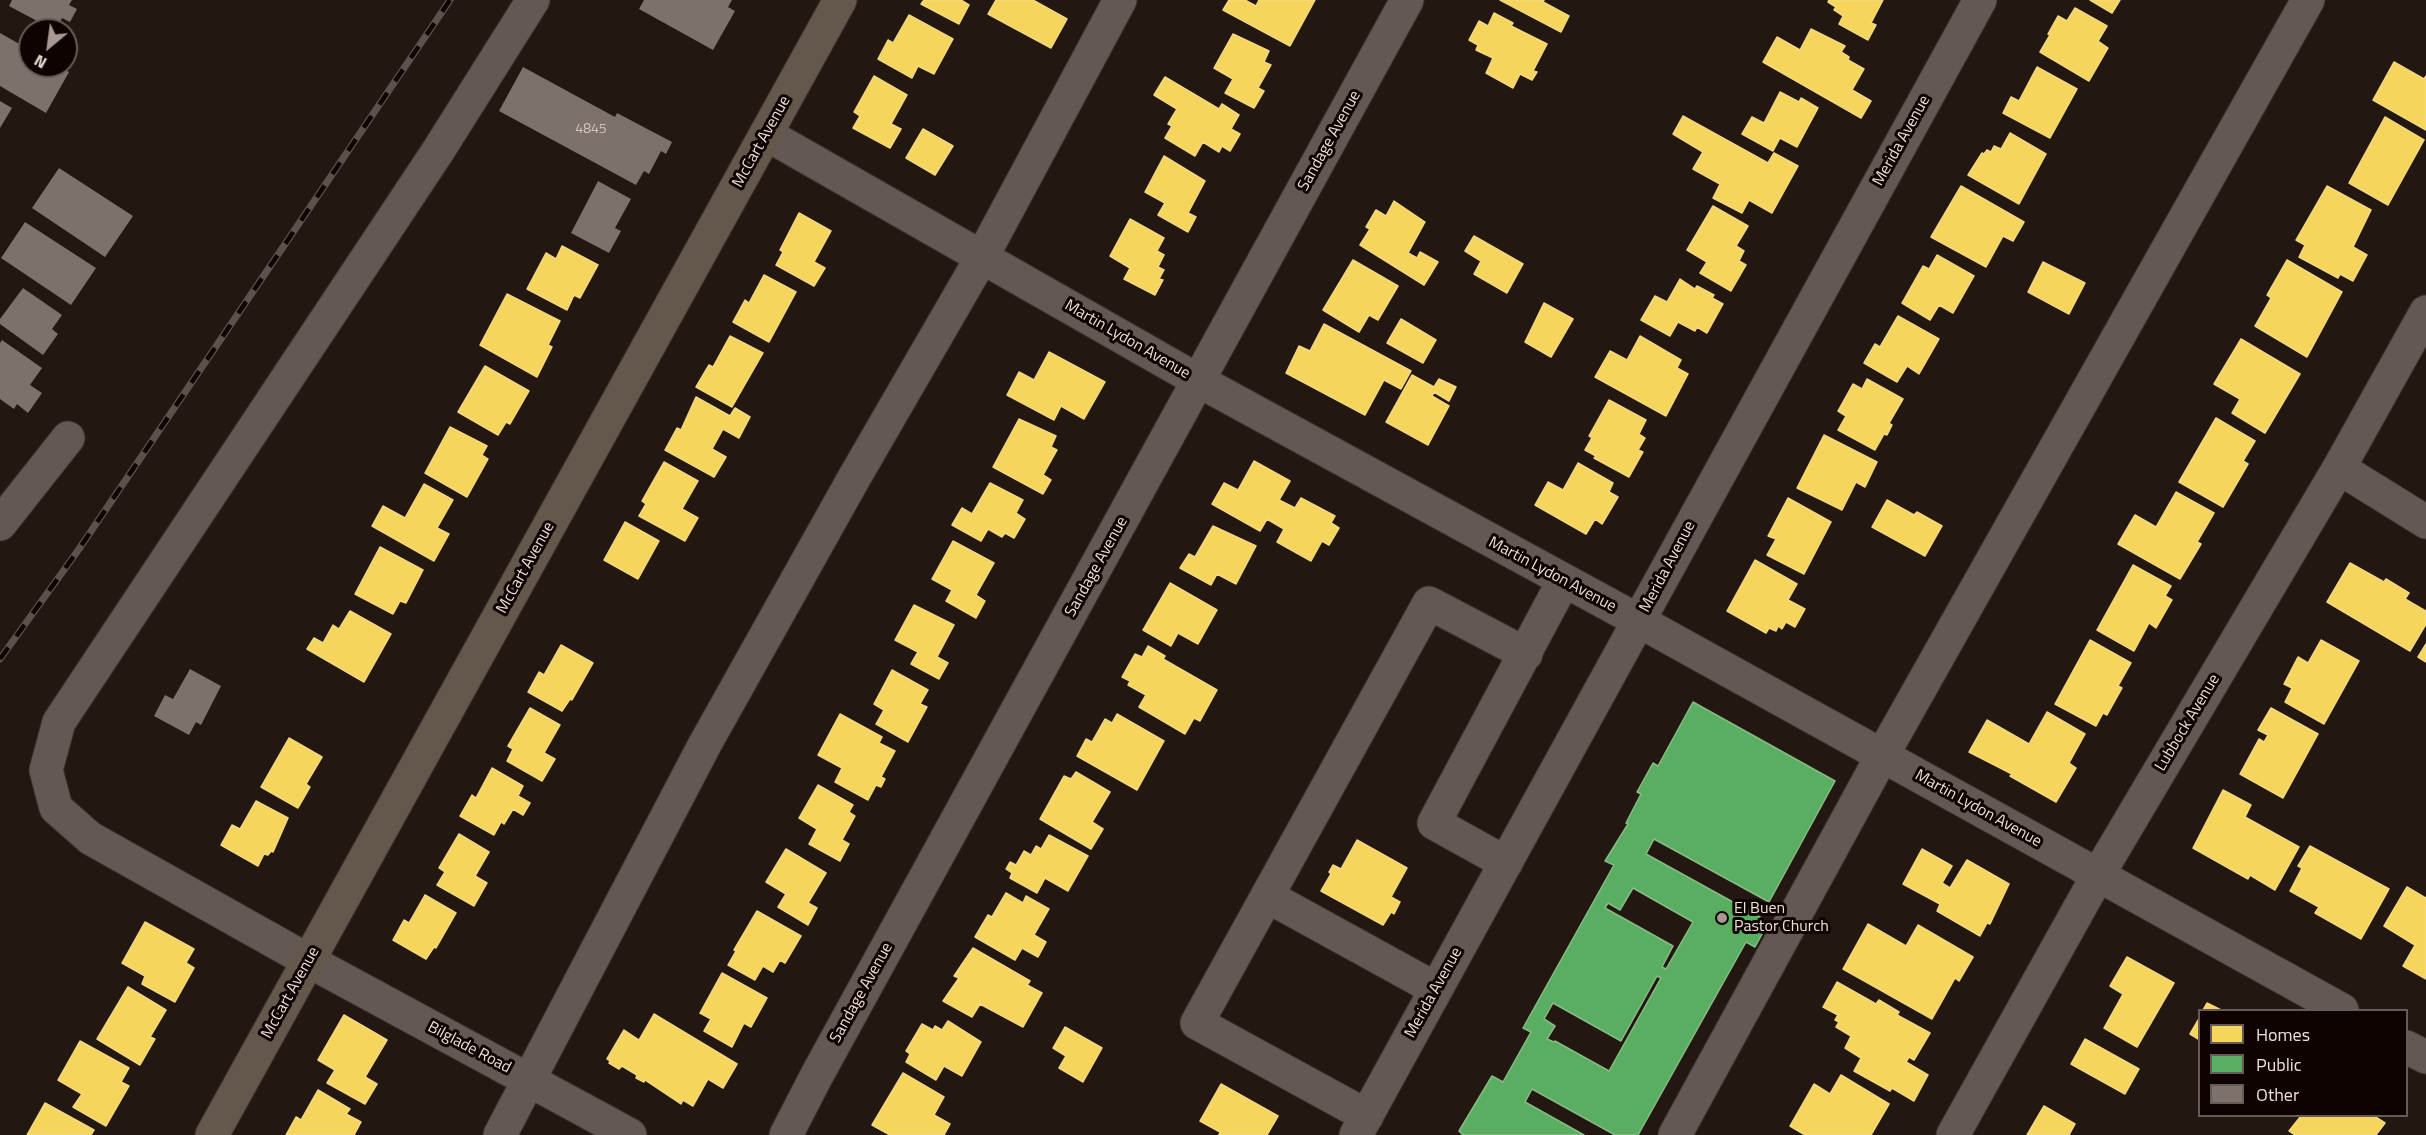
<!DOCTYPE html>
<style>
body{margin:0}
#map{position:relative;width:2426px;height:1135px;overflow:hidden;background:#231711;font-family:"Titillium Web",sans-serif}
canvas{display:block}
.legend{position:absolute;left:2198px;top:1009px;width:210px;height:108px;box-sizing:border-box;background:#0d0402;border:2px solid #685b57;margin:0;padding:8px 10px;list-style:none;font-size:18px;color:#f0ded7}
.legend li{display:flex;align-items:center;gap:12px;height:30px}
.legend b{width:30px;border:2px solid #685b57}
.north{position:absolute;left:18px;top:18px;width:60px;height:60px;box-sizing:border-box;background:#0d0402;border:2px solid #685b57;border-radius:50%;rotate:209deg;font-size:16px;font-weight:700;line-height:24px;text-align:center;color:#f0ded7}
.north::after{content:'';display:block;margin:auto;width:21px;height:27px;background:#a89892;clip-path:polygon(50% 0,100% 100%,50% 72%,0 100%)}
</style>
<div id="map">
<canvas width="2426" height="1135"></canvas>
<ul class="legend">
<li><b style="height:16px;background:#f6d55c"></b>Homes</li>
<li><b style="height:16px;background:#5aae61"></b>Public</li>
<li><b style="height:16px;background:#7d716c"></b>Other</li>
</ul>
<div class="north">N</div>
</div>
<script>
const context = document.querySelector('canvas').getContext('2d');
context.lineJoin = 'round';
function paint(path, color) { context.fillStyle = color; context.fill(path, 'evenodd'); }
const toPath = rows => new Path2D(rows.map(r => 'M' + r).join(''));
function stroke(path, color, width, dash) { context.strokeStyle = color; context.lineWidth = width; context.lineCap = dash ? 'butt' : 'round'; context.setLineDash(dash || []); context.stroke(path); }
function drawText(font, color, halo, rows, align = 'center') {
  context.font = font + ' "Titillium Web",sans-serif'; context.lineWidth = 6; context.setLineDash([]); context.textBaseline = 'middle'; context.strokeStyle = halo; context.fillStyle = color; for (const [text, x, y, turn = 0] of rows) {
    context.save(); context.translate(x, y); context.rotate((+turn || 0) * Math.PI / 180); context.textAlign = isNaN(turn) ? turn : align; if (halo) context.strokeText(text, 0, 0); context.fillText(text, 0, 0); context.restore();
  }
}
const homes = toPath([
 [924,0,961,0,969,5,959,24,921,4,924,0],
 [996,0,1033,0,1067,19,1051,48,988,14,996,0],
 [1229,0,1245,0,1256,6,1259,0,1315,0,1290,46,1223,10,1229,0],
 [1500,0,1544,0,1543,2,1569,16,1561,32,1500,0],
 [1829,0,1883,0,1871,23,1876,25,1868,40,1839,24,1843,16,1834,10,1836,7,1828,2,1829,0],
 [2090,0,2120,0,2112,13,2090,0],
 [2075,8,2107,26,2098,41,2108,48,2089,81,2040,52,2050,35,2048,34,2058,16,2067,21,2075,8],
 [1494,13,1513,23,1511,26,1547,44,1533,71,1537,72,1532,80,1520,74,1513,88,1486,73,1493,58,1476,50,1478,45,1469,40,1479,21,1488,26,1494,13],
 [909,15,953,39,934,74,918,66,912,78,878,59,888,40,893,43,909,15],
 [1811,29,1845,46,1841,52,1849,57,1848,60,1864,69,1852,90,1871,101,1861,118,1763,62,1777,37,1800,50,1811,29],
 [1233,34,1269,51,1264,62,1271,65,1258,88,1264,91,1254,108,1225,93,1233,79,1214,68,1233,34],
 [2394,62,2424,79,2426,76,2426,130,2373,100,2394,62],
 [2037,67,2077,89,2050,138,2003,113,2011,97,2019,101,2037,67],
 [874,76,907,95,891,124,901,129,890,148,853,128,860,116,854,112,874,76],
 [1165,77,1219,109,1222,104,1239,115,1231,129,1240,134,1230,151,1222,146,1219,152,1203,142,1195,156,1165,138,1172,126,1168,124,1177,109,1154,95,1165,77],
 [1780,92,1799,102,1801,98,1818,108,1797,147,1780,138,1773,151,1742,134,1752,117,1764,123,1780,92],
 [1683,116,1768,163,1774,153,1798,166,1772,213,1749,200,1742,213,1713,198,1720,184,1693,169,1703,152,1673,134,1683,116],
 [2385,117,2424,140,2388,205,2349,183,2385,117],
 [923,129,953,146,935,175,906,158,923,129],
 [2010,133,2046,154,2019,204,1968,175,1982,153,1984,154,1987,150,1991,152,1994,146,2001,149,2010,133],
 [1164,156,1205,181,1188,213,1196,217,1188,232,1158,215,1165,203,1145,192,1164,156],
 [1961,186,2024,222,2013,241,2003,236,1986,267,1931,237,1961,186],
 [2327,186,2371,210,2353,247,2367,255,2353,281,2340,274,2338,278,2299,257,2305,245,2296,240,2327,186],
 [1394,201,1425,222,1408,253,1417,258,1420,252,1438,262,1424,285,1360,245,1370,229,1366,227,1376,210,1386,216,1394,201],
 [1713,206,1748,226,1736,246,1744,251,1739,261,1746,265,1731,291,1700,273,1707,262,1687,250,1713,206],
 [799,213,831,231,814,262,825,268,814,286,776,265,783,252,780,250,799,213],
 [1130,219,1164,238,1157,251,1164,255,1158,267,1164,270,1159,279,1163,280,1155,295,1124,279,1130,268,1110,256,1130,219],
 [1474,236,1523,264,1507,293,1474,274,1481,261,1465,251,1474,236],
 [562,246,598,265,580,298,574,295,567,310,527,289,546,253,556,259,562,246],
 [1937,255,1974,276,1953,313,1939,305,1930,320,1902,303,1923,266,1929,269,1937,255],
 [1353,260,1398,286,1378,320,1369,315,1359,332,1323,310,1353,260],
 [2287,260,2342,292,2307,357,2255,326,2271,298,2267,295,2287,260],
 [2043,262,2085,283,2069,314,2028,292,2043,262],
 [764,275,796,292,769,342,733,322,745,300,749,303,764,275],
 [1680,279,1695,289,1697,286,1714,295,1712,298,1723,304,1707,333,1697,327,1695,331,1678,322,1670,336,1641,320,1655,296,1667,302,1680,279],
 [507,294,560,321,548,345,552,347,537,377,480,345,507,294],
 [1544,303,1573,319,1551,357,1525,342,1544,303],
 [1898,316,1939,339,1919,374,1907,366,1897,382,1864,363,1875,344,1880,347,1898,316],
 [1401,319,1436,340,1423,363,1387,343,1401,319],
 [1324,324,1411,371,1401,389,1384,380,1365,415,1286,373,1299,346,1310,351,1324,324],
 [730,336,763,353,732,407,696,387,709,365,713,367,730,336],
 [1640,336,1681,360,1677,368,1688,374,1666,416,1595,377,1610,351,1627,360,1640,336],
 [2241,339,2300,374,2265,433,2232,413,2240,399,2214,384,2241,339],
 [1049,352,1105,382,1084,419,1061,406,1054,420,1007,395,1019,372,1034,380,1049,352],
 [485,366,529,391,510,424,506,422,498,435,458,412,485,366],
 [1412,375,1434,387,1439,379,1456,387,1449,401,1434,392,1432,396,1449,406,1428,445,1386,422,1412,375],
 [1867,379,1903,399,1889,423,1892,425,1887,435,1884,434,1875,450,1838,430,1846,416,1838,411,1853,384,1862,389,1867,379],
 [696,397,730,416,735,408,750,417,739,438,723,429,712,449,726,457,714,477,665,450,677,428,681,430,696,397],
 [1609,400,1646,420,1639,434,1645,438,1638,450,1643,452,1629,477,1594,458,1596,456,1585,450,1592,438,1589,436,1609,400],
 [2216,418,2255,441,2243,461,2248,464,2223,507,2179,482,2216,418],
 [1019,419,1056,436,1051,447,1057,450,1043,475,1051,480,1043,494,993,467,1019,419],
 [450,427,487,446,482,455,488,459,467,497,425,473,450,427],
 [1824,435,1877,462,1865,487,1856,482,1842,510,1797,488,1824,435],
 [1254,461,1290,481,1279,500,1295,508,1301,498,1335,516,1331,523,1339,528,1329,545,1322,541,1311,561,1277,542,1284,529,1267,519,1260,531,1212,504,1224,483,1238,490,1254,461],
 [664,462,698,481,682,509,698,518,685,541,639,516,646,504,642,501,664,462],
 [1578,463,1613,483,1609,492,1618,497,1602,524,1595,519,1586,534,1535,505,1548,482,1563,490,1578,463],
 [990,483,1023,500,1016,513,1025,519,1014,538,1005,533,1002,537,988,529,981,541,952,525,962,508,972,514,990,483],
 [424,484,453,500,437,528,449,534,434,561,372,526,383,506,405,518,424,484],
 [2176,492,2214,513,2197,542,2201,544,2180,579,2118,544,2135,515,2156,527,2176,492],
 [1788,498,1831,522,1804,574,1767,555,1776,539,1768,536,1788,498],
 [1887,500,1914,515,1917,512,1942,526,1925,556,1872,527,1887,500],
 [625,522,659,541,638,579,604,560,625,522],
 [1213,526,1256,546,1236,584,1217,574,1211,585,1180,568,1189,554,1195,557,1213,526],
 [953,541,994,563,976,595,985,601,976,618,946,601,952,590,932,579,953,541],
 [380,547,423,570,406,603,400,601,393,614,355,594,380,547],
 [1755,560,1797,584,1788,600,1805,609,1795,627,1786,622,1782,629,1778,626,1776,631,1769,628,1766,633,1727,611,1755,560],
 [2350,563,2384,582,2386,579,2409,593,2405,599,2426,611,2426,624,2410,651,2327,602,2350,563],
 [2133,565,2171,586,2165,596,2172,600,2156,628,2149,623,2134,651,2097,630,2133,565],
 [1170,583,1217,610,1198,644,1178,633,1171,646,1143,630,1170,583],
 [914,605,954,625,937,657,948,663,939,679,911,664,918,652,895,640,914,605],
 [350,611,391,634,364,682,307,649,314,638,323,643,333,625,339,629,350,611],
 [2090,640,2131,663,2118,686,2122,688,2107,715,2103,713,2096,726,2055,704,2090,640],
 [2321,640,2359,661,2324,724,2285,702,2292,688,2284,684,2298,657,2308,663,2321,640],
 [2426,644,2426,662,2418,657,2426,644],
 [561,645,593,663,572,700,570,699,562,711,528,692,539,672,544,675,561,645],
 [1148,646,1165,656,1163,659,1217,690,1200,721,1194,718,1185,734,1139,707,1146,695,1128,685,1130,681,1122,677,1135,654,1142,657,1148,646],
 [892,670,928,690,920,704,927,707,908,742,876,724,884,710,874,704,892,670],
 [530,708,560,725,544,753,555,759,542,781,507,761,513,749,508,746,530,708],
 [2271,708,2318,734,2283,798,2240,774,2259,739,2264,742,2268,735,2258,730,2271,708],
 [2047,712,2085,734,2069,763,2076,768,2056,802,2010,776,2012,774,1969,752,1987,720,2029,744,2047,712],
 [840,714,882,737,879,743,895,751,881,777,885,779,881,787,876,785,868,800,835,782,842,768,818,755,840,714],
 [1117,714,1164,741,1137,790,1077,756,1086,739,1092,742,1105,719,1112,723,1117,714],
 [289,738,322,757,306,784,310,787,298,808,261,787,289,738],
 [492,768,523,786,518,796,530,803,523,815,513,809,504,824,501,822,494,835,460,816,472,795,476,798,492,768],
 [1076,772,1110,792,1092,822,1103,829,1091,849,1040,819,1064,776,1071,779,1076,772],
 [818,785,853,805,849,812,855,816,842,840,849,844,840,861,809,844,817,829,799,818,818,785],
 [2223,790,2251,805,2245,817,2299,847,2275,890,2250,875,2248,879,2193,848,2223,790],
 [256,801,288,818,273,852,271,851,268,855,264,854,258,866,221,845,232,825,240,829,256,801],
 [459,834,489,852,475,876,487,883,474,906,437,885,445,872,439,868,459,834],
 [1049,835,1088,856,1068,891,1045,878,1037,893,1010,878,1012,873,1006,869,1010,862,1016,865,1024,851,1031,855,1036,846,1041,849,1049,835],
 [1357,840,1407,868,1391,897,1400,902,1394,914,1391,912,1383,925,1321,891,1331,874,1329,872,1333,865,1341,869,1357,840],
 [2310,846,2389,889,2361,939,2315,913,2319,907,2290,891,2302,868,2298,866,2310,846],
 [786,849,826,873,808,903,817,908,808,925,778,907,786,894,766,882,786,849],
 [1922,849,1952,866,1942,883,1950,888,1967,860,2009,884,1990,924,1987,923,1980,936,1937,911,1940,904,1903,884,1922,849],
 [2407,887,2426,898,2426,979,2403,966,2415,945,2384,926,2407,887],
 [1006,893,1023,903,1026,896,1049,909,1034,935,1046,942,1038,957,1022,948,1015,960,975,937,988,915,992,917,1006,893],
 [425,895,456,913,436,948,434,947,426,959,393,940,404,920,409,923,425,895],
 [757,911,801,936,785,963,780,960,773,972,763,966,755,980,728,965,736,951,734,950,757,911],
 [145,922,194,949,186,963,194,968,175,1002,142,984,145,976,122,963,145,922],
 [1868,924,1906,946,1918,925,1973,957,1959,981,1955,978,1932,1019,1843,969,1868,924],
 [973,948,1030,981,1027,985,1042,993,1023,1027,980,1004,972,1017,943,1001,959,978,954,976,973,948],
 [2127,957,2174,983,2137,1047,2104,1028,2123,994,2110,986,2127,957],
 [722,973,767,998,751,1027,744,1023,732,1047,704,1031,711,1019,700,1013,722,973],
 [1837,982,1876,1004,1879,1000,1899,1012,1897,1015,1930,1033,1914,1060,1909,1057,1906,1062,1928,1075,1914,1101,1892,1088,1890,1091,1854,1071,1861,1058,1845,1048,1851,1036,1836,1027,1839,1022,1835,1020,1838,1015,1823,1007,1837,982],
 [128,987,166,1010,150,1037,155,1039,140,1065,97,1039,128,987],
 [2207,1003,2221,1010,2203,1010,2207,1003],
 [654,1014,737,1064,723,1088,708,1079,693,1106,683,1100,681,1104,645,1080,644,1082,636,1078,637,1075,622,1066,619,1069,609,1063,610,1061,607,1059,624,1030,639,1040,654,1014],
 [344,1015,387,1040,365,1077,377,1084,365,1104,327,1083,335,1070,318,1060,344,1015],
 [2200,1017,2200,1040,2190,1034,2200,1017],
 [948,1021,981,1042,962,1076,944,1066,936,1080,906,1062,910,1054,906,1051,922,1024,933,1030,935,1026,942,1030,948,1021],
 [1065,1027,1102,1048,1083,1082,1059,1068,1066,1056,1053,1048,1065,1027],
 [2085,1039,2139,1069,2125,1094,2071,1064,2085,1039],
 [80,1041,129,1068,121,1082,129,1086,106,1126,73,1107,82,1094,58,1080,80,1041],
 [903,1073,944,1097,934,1115,950,1124,944,1135,890,1135,872,1125,903,1073],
 [1841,1075,1889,1104,1871,1135,1805,1135,1790,1126,1814,1084,1830,1094,1841,1075],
 [1221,1084,1278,1116,1267,1135,1219,1135,1220,1132,1200,1121,1221,1084],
 [318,1090,350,1109,346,1114,361,1122,354,1135,286,1135,296,1117,301,1120,318,1090],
 [45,1103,94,1130,91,1135,27,1135,45,1103],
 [2044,1106,2075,1124,2069,1135,2027,1135,2044,1106],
 [2301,1116,2374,1116,2385,1123,2376,1135,2295,1135,2289,1131,2301,1116]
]);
paint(homes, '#f6d55c');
stroke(homes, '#f4d881', 1.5);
const public = toPath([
 [1693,702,1835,781,1769,902,1654,839,1646,854,1760,917,1758,920,1767,925,1755,947,1746,942,1638,1135,1615,1135,1532,1089,1525,1102,1584,1135,1463,1135,1459,1131,1492,1076,1503,1082,1531,1032,1523,1028,1614,865,1605,861,1628,824,1626,823,1641,794,1637,792,1653,763,1658,766,1693,702],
 [1633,888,1693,922,1666,969,1662,967,1673,946,1605,908,1608,903,1620,910,1633,888],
 [1657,976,1661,978,1609,1071,1555,1041,1554,1042,1547,1039,1555,1026,1544,1019,1553,1003,1621,1041,1657,976]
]);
paint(public, '#5aae61');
stroke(public, '#87bc84', 1.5);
paint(toPath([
 [12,0,72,0,69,5,77,9,70,22,62,18,56,30,54,30,9,6],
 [644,0,732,0,728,7,735,11,713,50,639,9],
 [0,33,30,50,30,66,58,66,69,72,46,113,0,86],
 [523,67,615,117,617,113,672,142,666,154,661,151,649,174,644,171,636,185,499,111],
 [0,101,12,108,0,128],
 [59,168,133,216,105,257,32,208],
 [598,181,631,199,615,228,621,231,609,253,571,233],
 [25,222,96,268,71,305,1,258],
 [23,288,62,315,52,329,58,334,43,355,0,324,0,319],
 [2,340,42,368,30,385,42,393,28,413,17,404,14,409,0,399,0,343],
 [190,669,221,686,201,725,196,722,189,735,154,716,165,695,173,699]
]), '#7d716c');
const minor = toPath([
 [533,0,438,151,59,722,46,770,56,808,90,838,309,961,630,1135],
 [766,134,1199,381,1639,621,2342,1010],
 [2339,468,2426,522],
 [0,524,68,438],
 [1506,863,1434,823,1563,582],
 [1267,896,1436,989],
 [2406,1047,2426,1057],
 [1367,1116,1197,1023,1429,603,1526,654],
 [500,1135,705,744,854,478,982,257,1120,0],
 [786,1135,817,1075,1407,0],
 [1356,1135,1980,0],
 [1675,1135,1882,756,2308,0],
 [1953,1135,2098,875,2339,468,2426,312]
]);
const major = toPath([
 [212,1135,840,0]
]);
stroke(minor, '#3d3330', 35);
stroke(major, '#3d3330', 35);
stroke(minor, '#635853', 33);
stroke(major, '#64584d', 33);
const rail = toPath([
 [0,659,79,549,450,0]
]);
stroke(rail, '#5c524c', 7);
stroke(rail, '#0d0402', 4.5, [14]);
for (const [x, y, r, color] of [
 [1722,918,6,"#a89892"]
]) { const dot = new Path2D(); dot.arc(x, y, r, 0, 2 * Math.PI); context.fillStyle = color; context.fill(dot); stroke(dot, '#0d0402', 2); }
drawText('14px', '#d3c3bc', null, [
 ["4845",591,130]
]);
drawText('16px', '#f0ded7', '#0d0402', [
 ["Sandage Avenue",1330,141,-61],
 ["Merida Avenue",1902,141,-61],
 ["McCart Avenue",762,142,-61],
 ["Martin Lydon Avenue",1127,340,30],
 ["Sandage Avenue",1097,567,-61],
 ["Merida Avenue",1668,567,-62],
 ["McCart Avenue",526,568,-61],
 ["Martin Lydon Avenue",1552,575,28],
 ["Lubbock Avenue",2188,723,-59],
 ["Martin Lydon Avenue",1978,809,29],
 ["McCart Avenue",291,993,-61],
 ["Sandage Avenue",862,993,-61],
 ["Merida Avenue",1434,993,-61],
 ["Bilglade Road",469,1048,28]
]);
drawText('16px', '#f0ded7', '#0d0402', [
 ["El Buen",1734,909],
 ["Pastor Church",1734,927]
], 'left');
</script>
